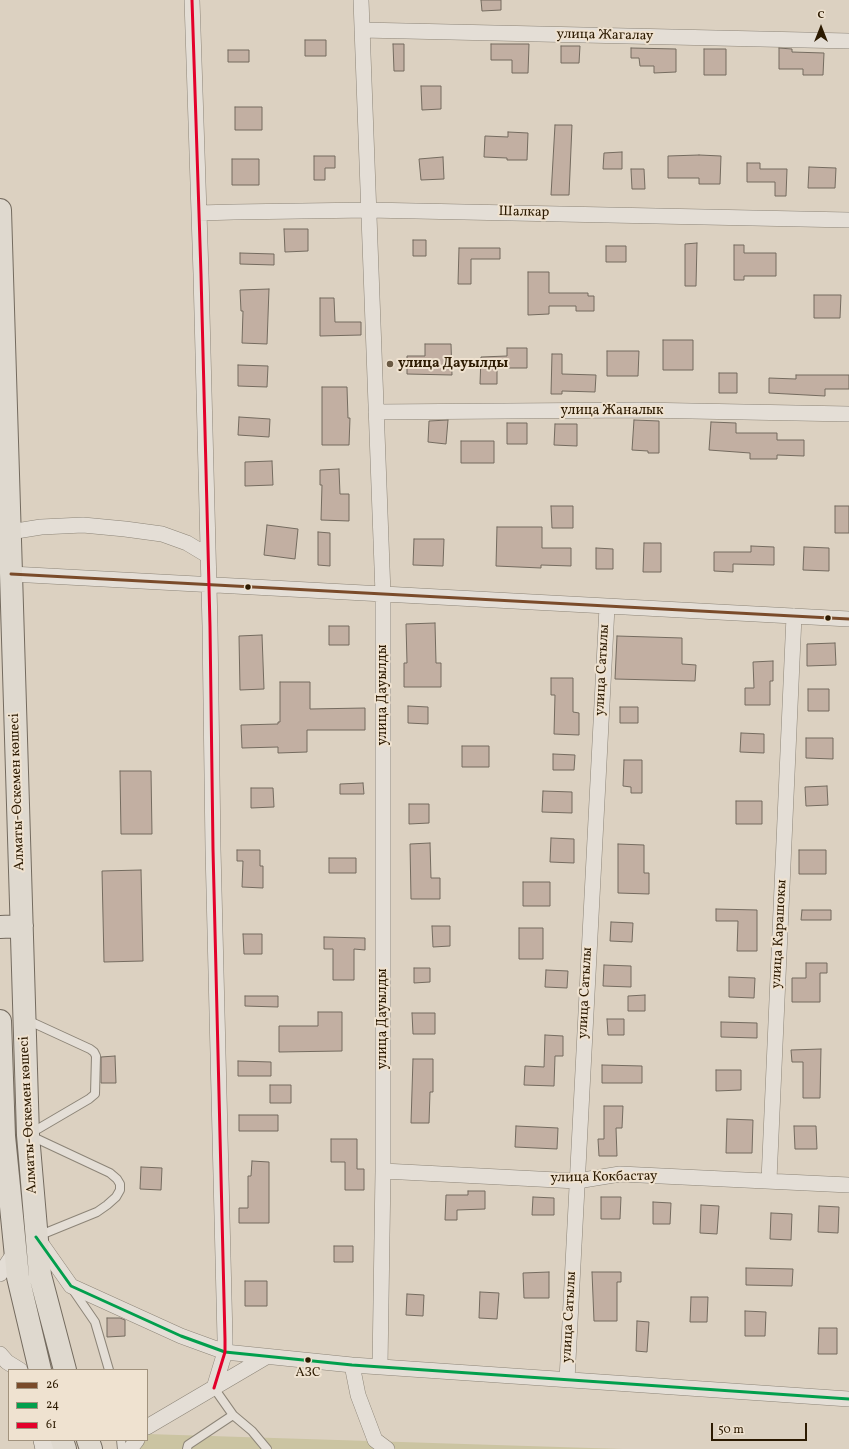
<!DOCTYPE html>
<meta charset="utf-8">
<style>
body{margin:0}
#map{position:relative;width:849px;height:1449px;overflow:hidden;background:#dcd1c1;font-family:Vollkorn,serif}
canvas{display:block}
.legend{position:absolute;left:8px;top:1369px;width:140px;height:72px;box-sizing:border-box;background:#efe2d0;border:1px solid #a1927d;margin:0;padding:5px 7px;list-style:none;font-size:12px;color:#2c1a01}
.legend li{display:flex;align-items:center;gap:8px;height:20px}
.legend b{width:20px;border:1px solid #a1927d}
.north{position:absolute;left:801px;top:8px;width:40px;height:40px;-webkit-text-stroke:3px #efe2d0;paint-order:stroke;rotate:0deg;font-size:11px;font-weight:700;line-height:16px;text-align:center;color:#2c1a01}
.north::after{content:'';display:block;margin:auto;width:14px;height:18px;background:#2c1a01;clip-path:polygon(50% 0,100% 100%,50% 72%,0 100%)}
.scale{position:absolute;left:711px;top:1423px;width:96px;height:18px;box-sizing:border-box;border:2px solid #2c1a01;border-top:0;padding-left:5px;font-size:12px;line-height:14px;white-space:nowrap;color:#2c1a01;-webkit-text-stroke:3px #efe2d0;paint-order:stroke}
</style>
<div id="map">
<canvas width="849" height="1449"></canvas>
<ul class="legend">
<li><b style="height:5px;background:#7a4b2a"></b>26</li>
<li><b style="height:5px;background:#029f4d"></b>24</li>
<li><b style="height:5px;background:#e4002b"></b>61</li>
</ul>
<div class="north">С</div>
<div class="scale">50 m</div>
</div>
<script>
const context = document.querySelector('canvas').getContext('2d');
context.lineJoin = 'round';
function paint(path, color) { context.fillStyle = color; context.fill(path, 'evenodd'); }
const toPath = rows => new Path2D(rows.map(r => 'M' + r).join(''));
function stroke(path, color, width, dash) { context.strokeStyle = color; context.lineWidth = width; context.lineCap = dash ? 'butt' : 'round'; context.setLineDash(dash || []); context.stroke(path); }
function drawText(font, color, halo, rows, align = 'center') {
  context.font = font + ' Vollkorn,serif'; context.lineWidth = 4; context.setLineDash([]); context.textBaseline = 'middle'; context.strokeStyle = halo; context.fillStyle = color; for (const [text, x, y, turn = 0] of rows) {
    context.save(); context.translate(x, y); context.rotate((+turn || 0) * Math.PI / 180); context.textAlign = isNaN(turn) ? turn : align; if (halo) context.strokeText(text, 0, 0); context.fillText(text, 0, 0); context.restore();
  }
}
paint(toPath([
 [147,1434,623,1449,136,1449,133,1440,147,1440]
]), '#cbc4a2');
const building = toPath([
 [481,0,501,0,501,10,482,11,481,0],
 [305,40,326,40,326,56,305,56,305,40],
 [393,44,404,44,404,71,394,71,393,44],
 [491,44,529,44,528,73,512,73,512,60,491,60,491,44],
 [561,46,580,46,579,63,561,63,561,46],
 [631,48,676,49,676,72,654,73,654,66,640,66,639,58,631,58,631,48],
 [779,48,792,49,792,52,824,53,823,75,803,75,803,69,779,69,779,48],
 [704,49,726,49,726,75,704,75,704,49],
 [228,50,249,50,249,62,228,62,228,50],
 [421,86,441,86,441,109,422,110,421,86],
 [235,107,262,107,262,130,235,130,235,107],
 [555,125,572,125,569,195,551,195,555,125],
 [508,132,528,133,527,160,507,160,507,158,484,157,485,136,508,137,508,132],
 [622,152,622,169,603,169,604,153,622,152],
 [699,155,721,156,720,184,699,184,699,178,668,178,668,156,699,155],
 [314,156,335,156,335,168,325,168,325,180,314,180,314,156],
 [443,157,444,179,421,180,419,159,443,157],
 [232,159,259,159,259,185,232,185,232,159],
 [747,163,760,163,760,169,787,169,786,196,775,196,775,182,747,182,747,163],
 [809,167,836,168,835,188,808,188,809,167],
 [631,169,644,169,645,189,632,189,631,169],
 [284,229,308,229,308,251,285,252,284,229],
 [413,240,426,240,426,256,413,256,413,240],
 [697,243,696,286,685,286,685,244,697,243],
 [734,245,744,245,744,253,776,253,776,276,744,276,744,280,734,280,734,245],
 [606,246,626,246,626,262,606,262,606,246],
 [459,248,500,248,500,259,471,259,471,284,458,284,459,248],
 [240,253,274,254,274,265,240,264,240,253],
 [528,272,549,272,549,293,588,293,588,296,594,296,594,311,576,311,576,306,549,306,549,314,528,315,528,272],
 [269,289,267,344,242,343,243,311,241,311,240,290,269,289],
 [814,295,841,295,840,318,814,318,814,295],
 [320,298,334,298,335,322,361,322,361,335,320,336,320,298],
 [663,340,693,340,693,370,663,370,663,340],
 [425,344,451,344,452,375,407,374,407,356,425,356,425,344],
 [507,348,527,348,527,368,497,368,497,384,480,384,481,357,507,356,507,348],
 [607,351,639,351,638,376,607,376,607,351],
 [552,354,562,354,562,374,596,375,595,392,562,391,562,394,551,394,552,354],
 [238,365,268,366,267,387,238,386,238,365],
 [719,373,737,373,737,393,719,393,719,373],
 [796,375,849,375,849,389,825,389,825,396,769,393,769,378,796,379,796,375],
 [322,387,347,387,348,418,350,418,349,445,322,445,322,387],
 [239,417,270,419,269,437,238,435,239,417],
 [448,420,446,444,428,442,429,421,448,420],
 [634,420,659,421,659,453,648,453,648,451,632,450,634,420],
 [711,422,736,423,736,433,777,433,777,440,804,440,804,456,777,455,777,459,750,459,750,453,709,450,711,422],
 [507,423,527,423,527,444,507,444,507,423],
 [555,424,577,424,577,446,554,445,555,424],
 [461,441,494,441,494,463,461,463,461,441],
 [272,461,273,485,245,486,245,462,272,461],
 [339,469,340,494,349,494,349,521,321,520,322,485,320,485,320,470,339,469],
 [551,506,573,506,573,528,552,528,551,506],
 [835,506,849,506,849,533,835,533,835,506],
 [267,525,298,529,295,559,264,555,267,525],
 [497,527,542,527,542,548,571,548,571,566,541,565,541,568,496,566,497,527],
 [318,532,330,533,330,566,318,565,318,532],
 [414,539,444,539,443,566,413,565,414,539],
 [644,543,661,543,661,572,643,572,644,543],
 [751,546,774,547,774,565,733,564,733,572,714,571,714,552,751,552,751,546],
 [804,547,829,548,829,571,803,570,804,547],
 [596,548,613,549,613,569,596,569,596,548],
 [435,623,436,663,441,663,441,687,404,687,404,663,407,663,406,624,435,623],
 [329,626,349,626,349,645,329,645,329,626],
 [262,635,264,689,240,690,239,636,262,635],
 [617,636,682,638,682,664,696,665,695,681,615,679,617,636],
 [835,643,836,665,807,666,807,644,835,643],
 [773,661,773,681,770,681,770,705,745,705,745,688,754,688,753,662,773,661],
 [551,678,573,678,573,712,579,713,579,735,554,734,555,695,551,695,551,678],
 [280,682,310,682,310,709,365,708,365,730,307,730,307,752,278,753,278,747,242,748,241,725,278,724,278,722,280,722,280,682],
 [808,689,829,689,829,711,808,711,808,689],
 [408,706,428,707,428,724,408,723,408,706],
 [620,707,638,707,638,723,620,723,620,707],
 [741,733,764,734,764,753,740,752,741,733],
 [806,738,833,738,833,759,806,758,806,738],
 [462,746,489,746,489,767,462,767,462,746],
 [553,754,575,755,574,770,553,770,553,754],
 [624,760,642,760,642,793,631,793,631,787,623,786,624,760],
 [120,771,151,771,152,834,121,834,120,771],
 [363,783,364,794,340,794,340,784,363,783],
 [827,786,828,805,806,806,805,787,827,786],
 [251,788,273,788,274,807,251,808,251,788],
 [543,791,572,792,572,813,542,812,543,791],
 [736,801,762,801,762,824,736,824,736,801],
 [409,804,429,804,429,823,409,824,409,804],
 [551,838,574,839,574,863,550,862,551,838],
 [430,843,431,878,440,878,440,899,411,899,410,844,430,843],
 [618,844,644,845,644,873,649,873,649,894,618,893,618,844],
 [237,850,260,850,260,866,263,866,263,888,242,887,243,861,237,861,237,850],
 [799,850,826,850,826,874,799,874,799,850],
 [329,858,356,858,356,873,329,873,329,858],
 [141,870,143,961,104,962,102,871,141,870],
 [523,882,550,882,550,906,523,906,523,882],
 [716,909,757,910,757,951,737,951,738,921,716,921,716,909],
 [802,910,831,910,831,920,801,920,802,910],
 [611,922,633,923,632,942,610,941,611,922],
 [432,926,450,926,450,946,433,947,432,926],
 [519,928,543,928,543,959,519,959,519,928],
 [243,934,262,934,262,954,244,954,243,934],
 [324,937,365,938,365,950,354,949,354,980,333,980,333,949,324,949,324,937],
 [806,963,827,963,827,973,820,973,820,1002,792,1002,792,978,806,978,806,963],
 [604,965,631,966,631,987,603,986,604,965],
 [414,968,430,968,430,982,414,983,414,968],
 [546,970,568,971,567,988,545,987,546,970],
 [729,977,755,978,754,998,729,997,729,977],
 [645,995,645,1011,628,1011,628,996,645,995],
 [245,996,278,996,278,1007,245,1006,245,996],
 [318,1012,342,1012,342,1051,279,1052,279,1026,318,1026,318,1012],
 [412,1013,435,1013,435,1034,413,1034,412,1013],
 [607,1019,624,1019,624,1035,608,1035,607,1019],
 [721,1022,757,1023,757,1038,721,1037,721,1022],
 [545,1035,563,1036,563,1056,555,1056,554,1086,524,1085,525,1066,544,1067,545,1035],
 [821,1049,820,1098,803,1098,803,1062,792,1062,791,1050,821,1049],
 [115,1056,116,1083,101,1083,101,1057,115,1056],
 [413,1059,433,1059,433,1092,430,1092,429,1123,411,1123,413,1059],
 [238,1061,271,1062,271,1076,238,1076,238,1061],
 [602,1065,642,1066,642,1083,602,1083,602,1065],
 [716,1070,741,1070,741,1090,716,1091,716,1070],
 [270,1085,291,1085,291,1103,270,1103,270,1085],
 [604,1106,623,1106,622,1128,616,1128,617,1156,599,1156,598,1139,604,1139,604,1106],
 [239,1115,278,1115,278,1131,239,1131,239,1115],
 [727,1119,753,1120,752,1153,726,1153,727,1119],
 [516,1126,558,1128,557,1149,515,1147,516,1126],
 [794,1126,816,1126,817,1149,795,1149,794,1126],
 [331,1139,357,1139,357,1169,364,1169,364,1190,345,1190,345,1162,331,1162,331,1139],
 [252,1161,269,1162,269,1223,239,1223,239,1208,248,1208,248,1176,251,1176,252,1161],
 [141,1167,162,1168,161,1190,140,1189,141,1167],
 [468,1191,485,1191,485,1209,457,1210,457,1220,445,1220,446,1195,468,1195,468,1191],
 [533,1197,554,1198,554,1215,532,1215,533,1197],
 [601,1197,621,1197,620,1219,601,1219,601,1197],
 [653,1202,671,1203,670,1224,653,1224,653,1202],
 [701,1205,719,1206,717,1234,700,1233,701,1205],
 [819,1206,839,1207,838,1233,818,1232,819,1206],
 [771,1213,792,1214,791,1240,770,1239,771,1213],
 [334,1246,353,1246,353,1262,334,1262,334,1246],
 [746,1268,793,1269,792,1286,746,1285,746,1268],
 [549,1272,549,1298,524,1298,523,1273,549,1272],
 [592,1272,621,1272,621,1282,617,1282,617,1321,594,1321,592,1272],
 [245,1281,267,1281,267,1306,245,1306,245,1281],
 [480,1292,499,1293,497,1319,479,1318,480,1292],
 [407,1294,424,1295,423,1316,406,1315,407,1294],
 [691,1297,708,1297,707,1322,690,1322,691,1297],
 [745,1311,766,1312,765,1336,745,1336,745,1311],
 [107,1318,120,1318,125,1320,125,1336,107,1337,107,1318],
 [637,1321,649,1322,647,1352,636,1351,637,1321],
 [819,1328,837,1328,837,1354,818,1354,819,1328]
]);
paint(building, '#c2afa2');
stroke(building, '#746b5f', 1);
const lane = toPath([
 [27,1020,90,1049,94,1052,96,1056,95,1094,89,1099,31,1133],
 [31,1136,110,1173,117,1179,120,1184,120,1190,116,1197,107,1205,97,1212,38,1236],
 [73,1290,95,1322,109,1370],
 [214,1388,233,1415,252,1431,267,1449],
 [121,1440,122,1449],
 [187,1449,188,1445,233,1415]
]);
const street = toPath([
 [192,0,201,274,210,626,213,849,225,1339,225,1352,214,1388],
 [361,0,383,594,383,1171,380,1367],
 [362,30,849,41],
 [199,213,234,212,368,210,849,220],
 [376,412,639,410,849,414],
 [10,532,41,527,83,525,125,529,162,534,187,543,207,555],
 [11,574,849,619],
 [383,1171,577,1181,620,1174,849,1185],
 [769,1180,794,616],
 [38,1239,71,1286,181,1336,225,1352,352,1365,849,1399],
 [0,1274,15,1252],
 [0,1354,7,1362,20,1370],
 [352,1365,358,1395,375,1440,387,1449],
 [567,1380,607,607],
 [147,1427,266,1357],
 [130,1449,137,1440]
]);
const secondary = toPath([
 [44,1440,46,1449]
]);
const highway = toPath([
 [0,210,28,1135,40,1275,65,1370],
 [0,927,22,926],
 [0,1021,4,1136,18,1277,40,1370],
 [62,1440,65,1449],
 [88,1440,91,1449]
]);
stroke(lane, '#8d8578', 10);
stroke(street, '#8d8578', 16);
stroke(secondary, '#746b5f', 22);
stroke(highway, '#746b5f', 24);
stroke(lane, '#e4ded6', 8);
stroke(street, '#e4ded6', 15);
stroke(secondary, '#e4ded6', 21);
stroke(highway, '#dfd9cf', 22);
stroke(toPath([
 [11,574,849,619]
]), '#7a4b2a', 3);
stroke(toPath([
 [36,1237,71,1286,181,1336,225,1352,352,1365,849,1399]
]), '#029f4d', 3);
stroke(toPath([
 [192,0,201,274,210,626,213,849,225,1339,225,1352,214,1388]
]), '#e4002b', 3);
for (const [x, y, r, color] of [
 [390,364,4,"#6a5a44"],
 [248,587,3.5,"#2c1a01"],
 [828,618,3.5,"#2c1a01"],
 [308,1360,3.5,"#2c1a01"]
]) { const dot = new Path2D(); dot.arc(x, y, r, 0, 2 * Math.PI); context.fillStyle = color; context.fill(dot); stroke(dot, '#efe2d0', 1.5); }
drawText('13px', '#2c1a01', '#efe2d0', [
 ["АЗС",308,1374]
]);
drawText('14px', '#2c1a01', '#efe2d0', [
 ["улица Жагалау",605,36,1],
 ["Шалкар",524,213,1],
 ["улица Жаналык",612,411],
 ["улица Сатылы",603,670,-87],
 ["улица Дауылды",383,695,-90],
 ["Алматы-Өскемен көшесі",18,792,-92],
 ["улица Карашокы",780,934,-87],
 ["улица Сатылы",586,993,-87],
 ["улица Дауылды",383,1019,-90],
 ["Алматы-Өскемен көшесі",29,1115,-93],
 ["улица Кокбастау",604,1178,-1],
 ["улица Сатылы",570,1317,-87]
]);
drawText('bold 14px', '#2c1a01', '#efe2d0', [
 ["улица Дауылды",398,364]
], 'left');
</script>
